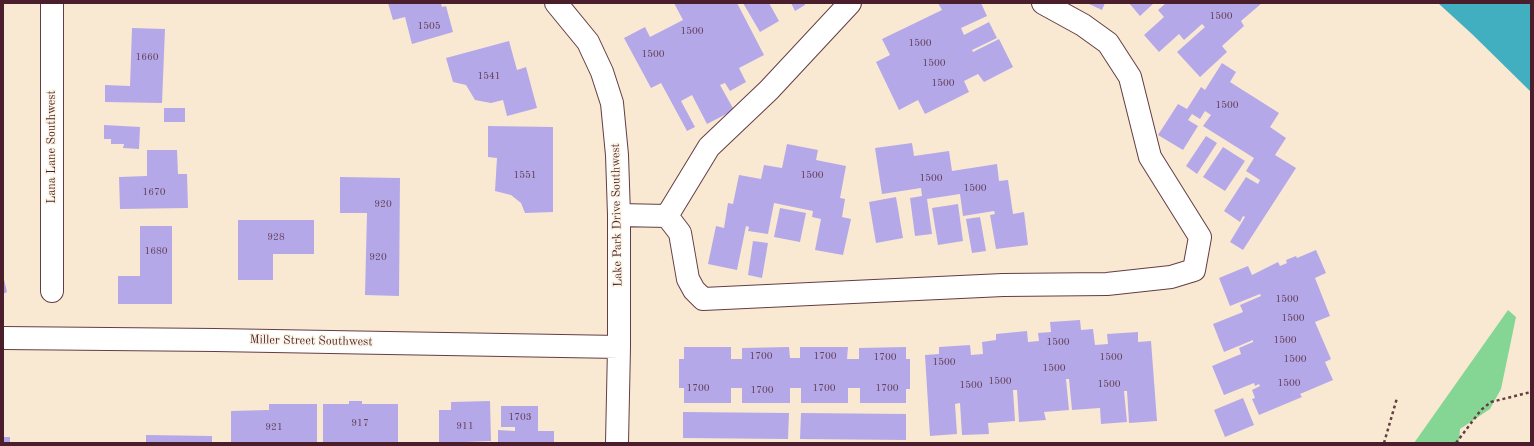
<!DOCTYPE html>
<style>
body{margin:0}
#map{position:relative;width:1534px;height:446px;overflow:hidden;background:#f9e9d3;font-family:"Old Standard TT",serif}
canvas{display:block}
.frame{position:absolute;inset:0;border:4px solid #4a1f2b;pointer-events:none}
</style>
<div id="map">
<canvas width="1534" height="446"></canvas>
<div class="frame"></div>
</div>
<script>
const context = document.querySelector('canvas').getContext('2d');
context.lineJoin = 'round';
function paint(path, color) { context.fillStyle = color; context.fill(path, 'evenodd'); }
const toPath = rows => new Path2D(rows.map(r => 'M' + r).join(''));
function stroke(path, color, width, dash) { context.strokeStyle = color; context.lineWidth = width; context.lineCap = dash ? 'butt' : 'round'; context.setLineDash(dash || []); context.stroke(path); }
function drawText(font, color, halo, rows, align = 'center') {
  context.font = font + ' "Old Standard TT",serif'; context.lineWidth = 3; context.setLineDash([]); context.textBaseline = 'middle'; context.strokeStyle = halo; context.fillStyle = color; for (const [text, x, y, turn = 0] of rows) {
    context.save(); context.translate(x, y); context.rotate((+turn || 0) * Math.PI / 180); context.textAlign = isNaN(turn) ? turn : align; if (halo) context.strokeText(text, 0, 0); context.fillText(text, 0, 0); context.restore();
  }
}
paint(toPath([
 [1508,310,1516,317,1501,389,1490,409,1460,429,1459,443,1414,443]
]), '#85d595');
paint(toPath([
 [1438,3,1531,3,1531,92,1473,35]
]), '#42afc0');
paint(toPath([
 [388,3,441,3,442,7,446,6,453,32,412,44,405,17,393,20],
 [674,3,737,3,764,55,739,68,746,82,730,91,725,83,720,85,734,110,707,124,692,95,681,101,695,127,687,131,661,83,651,88,624,38,645,27,650,37,683,20],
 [743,3,769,3,779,21,760,32],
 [791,3,804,3,805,5,795,11],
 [938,3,981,3,987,16,961,28,964,35,989,22,997,38,972,50,973,52,999,39,1013,67,984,82,978,74,964,81,969,92,925,114,918,100,899,110,876,62,890,55,882,39,942,10],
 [1089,3,1105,3,1102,10,1089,4],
 [1129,3,1154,3,1140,16],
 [1166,3,1262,3,1241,21,1244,26,1222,46,1227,52,1200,77,1177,52,1205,27,1202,24,1184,40,1179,34,1159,52,1144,35,1164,17,1158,10],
 [132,28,165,29,162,103,105,102,105,85,130,86],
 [509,41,517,70,526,67,537,108,507,116,503,100,491,103,475,100,466,85,453,82,446,58],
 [1222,63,1236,72,1230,82,1279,113,1270,127,1286,138,1275,155,1296,168,1243,250,1230,242,1245,217,1243,216,1240,222,1224,211,1246,177,1258,184,1260,180,1246,171,1254,158,1203,126,1211,115,1205,111,1200,119,1192,114,1188,120,1198,126,1183,150,1158,135,1178,104,1187,109,1201,87,1205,90],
 [164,108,185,108,185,122,164,122],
 [104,125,140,127,139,149,123,148,124,144,111,144,111,139,104,139],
 [488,126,553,127,553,212,525,213,521,203,511,195,495,191,497,158,488,157],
 [1206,136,1217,143,1197,174,1186,166],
 [912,143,914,156,949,151,952,171,997,164,999,181,1008,180,1013,214,1024,212,1028,245,996,249,990,215,995,214,994,211,963,216,960,194,927,199,932,234,915,236,910,198,922,196,921,188,882,194,875,148],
 [787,144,818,150,816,160,846,166,840,198,845,199,842,217,851,219,843,255,815,250,821,219,812,217,813,211,774,203,768,234,748,231,749,227,746,226,737,270,708,264,716,226,724,228,728,203,733,204,739,175,761,179,764,165,782,168],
 [1223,147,1245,161,1225,191,1203,177],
 [147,150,177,150,178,174,187,174,188,208,120,209,119,177,147,176],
 [340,177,400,178,399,296,365,295,367,213,340,213],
 [896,197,903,238,876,243,869,202],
 [958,204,963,241,938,245,932,208],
 [780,208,806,213,800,242,774,237],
 [980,217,986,251,972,253,966,219],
 [238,220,314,220,314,254,273,254,273,280,238,280],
 [140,226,172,226,172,304,118,304,118,276,140,276],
 [753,241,768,243,762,278,748,275],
 [1316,250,1326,273,1315,278,1330,316,1315,322,1331,359,1325,362,1333,380,1300,394,1302,397,1259,415,1252,399,1255,398,1252,390,1260,386,1259,384,1255,386,1254,383,1224,395,1212,366,1241,354,1239,348,1253,342,1253,340,1224,352,1213,324,1243,312,1240,305,1261,296,1260,294,1230,306,1219,278,1248,266,1252,275,1278,262,1280,266,1287,263,1286,260,1296,256,1297,258],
 [3,275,7,292,3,294],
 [1080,320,1081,330,1093,329,1095,345,1108,344,1107,334,1138,332,1138,342,1151,341,1157,421,1129,423,1127,391,1124,391,1127,422,1101,424,1100,408,1072,410,1069,379,1066,379,1069,410,1044,412,1046,420,1019,422,1017,390,1013,390,1015,421,988,423,989,434,962,435,960,403,955,404,957,434,930,436,925,355,939,354,939,347,970,345,971,355,983,354,982,342,996,340,996,334,1027,331,1028,342,1039,341,1038,333,1051,332,1050,322],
 [684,347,731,347,731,359,742,359,742,348,789,347,790,358,800,358,800,347,848,347,847,359,859,359,859,348,906,347,906,359,910,359,910,389,906,389,906,403,860,403,860,388,848,388,848,403,801,403,801,388,790,388,790,403,742,403,742,388,731,388,731,403,684,403,684,388,679,388,679,359,684,359],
 [1243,398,1254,425,1225,437,1214,410],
 [349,401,362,401,362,404,398,404,398,443,323,443,323,404,349,404],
 [490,401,491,441,439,443,439,410,451,410,451,402],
 [269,404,317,404,317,443,231,443,231,411,269,410],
 [501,406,538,406,538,431,554,431,554,443,498,443,498,430,515,431,515,427,501,427],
 [683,412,789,413,788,439,683,438],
 [801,413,906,414,906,440,800,439],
 [146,435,212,436,212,443,146,443],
 [3,437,10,437,10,443,3,443]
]), '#b4a8e9');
const minor = toPath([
 [556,3,588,42,602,72,612,103,617,155,619,215,619,347,617,443],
 [619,215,667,216],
 [667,216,680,233,688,279,694,290,703,299,1003,285,1107,284,1171,277,1194,270,1200,237,1150,157,1130,77,1108,43,1083,25,1043,3],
 [667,216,709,147,769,90,850,3],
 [52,291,52,3],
 [3,338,215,340,619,347]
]);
stroke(minor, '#643d44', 24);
stroke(toPath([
 [1384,443,1397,398],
 [1456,443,1481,410,1491,402,1531,392]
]), '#643d44', 2.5, [3, 3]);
stroke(minor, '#fff', 22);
drawText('10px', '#64415a', null, [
 ["1500",1221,16],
 ["1505",429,26],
 ["1500",692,31],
 ["1500",920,43],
 ["1500",653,54],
 ["1660",147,57],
 ["1500",934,63],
 ["1541",489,76],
 ["1500",943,83],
 ["1500",1227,105],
 ["1551",525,175],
 ["1500",812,175],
 ["1500",931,178],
 ["1500",975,188],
 ["1670",154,192],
 ["920",383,204],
 ["928",276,237],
 ["1680",156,251],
 ["920",378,257],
 ["1500",1287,299],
 ["1500",1293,318],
 ["1500",1285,340],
 ["1500",1058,342],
 ["1700",761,356],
 ["1700",825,356],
 ["1700",885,357],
 ["1500",1111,357],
 ["1500",1295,359],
 ["1500",944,362],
 ["1500",1054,368],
 ["1500",1000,381],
 ["1500",1289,383],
 ["1500",1109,384],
 ["1500",971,385],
 ["1700",698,388],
 ["1700",824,388],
 ["1700",887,388],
 ["1700",762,390],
 ["1703",520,417],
 ["917",360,423],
 ["911",465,426],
 ["921",274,427]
]);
drawText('12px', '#4a1f2b', '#fcf5e5', [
 ["Lana Lane Southwest",52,147,-90],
 ["Lake Park Drive Southwest",617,215,-91],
 ["Miller Street Southwest",311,341,1]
]);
</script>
